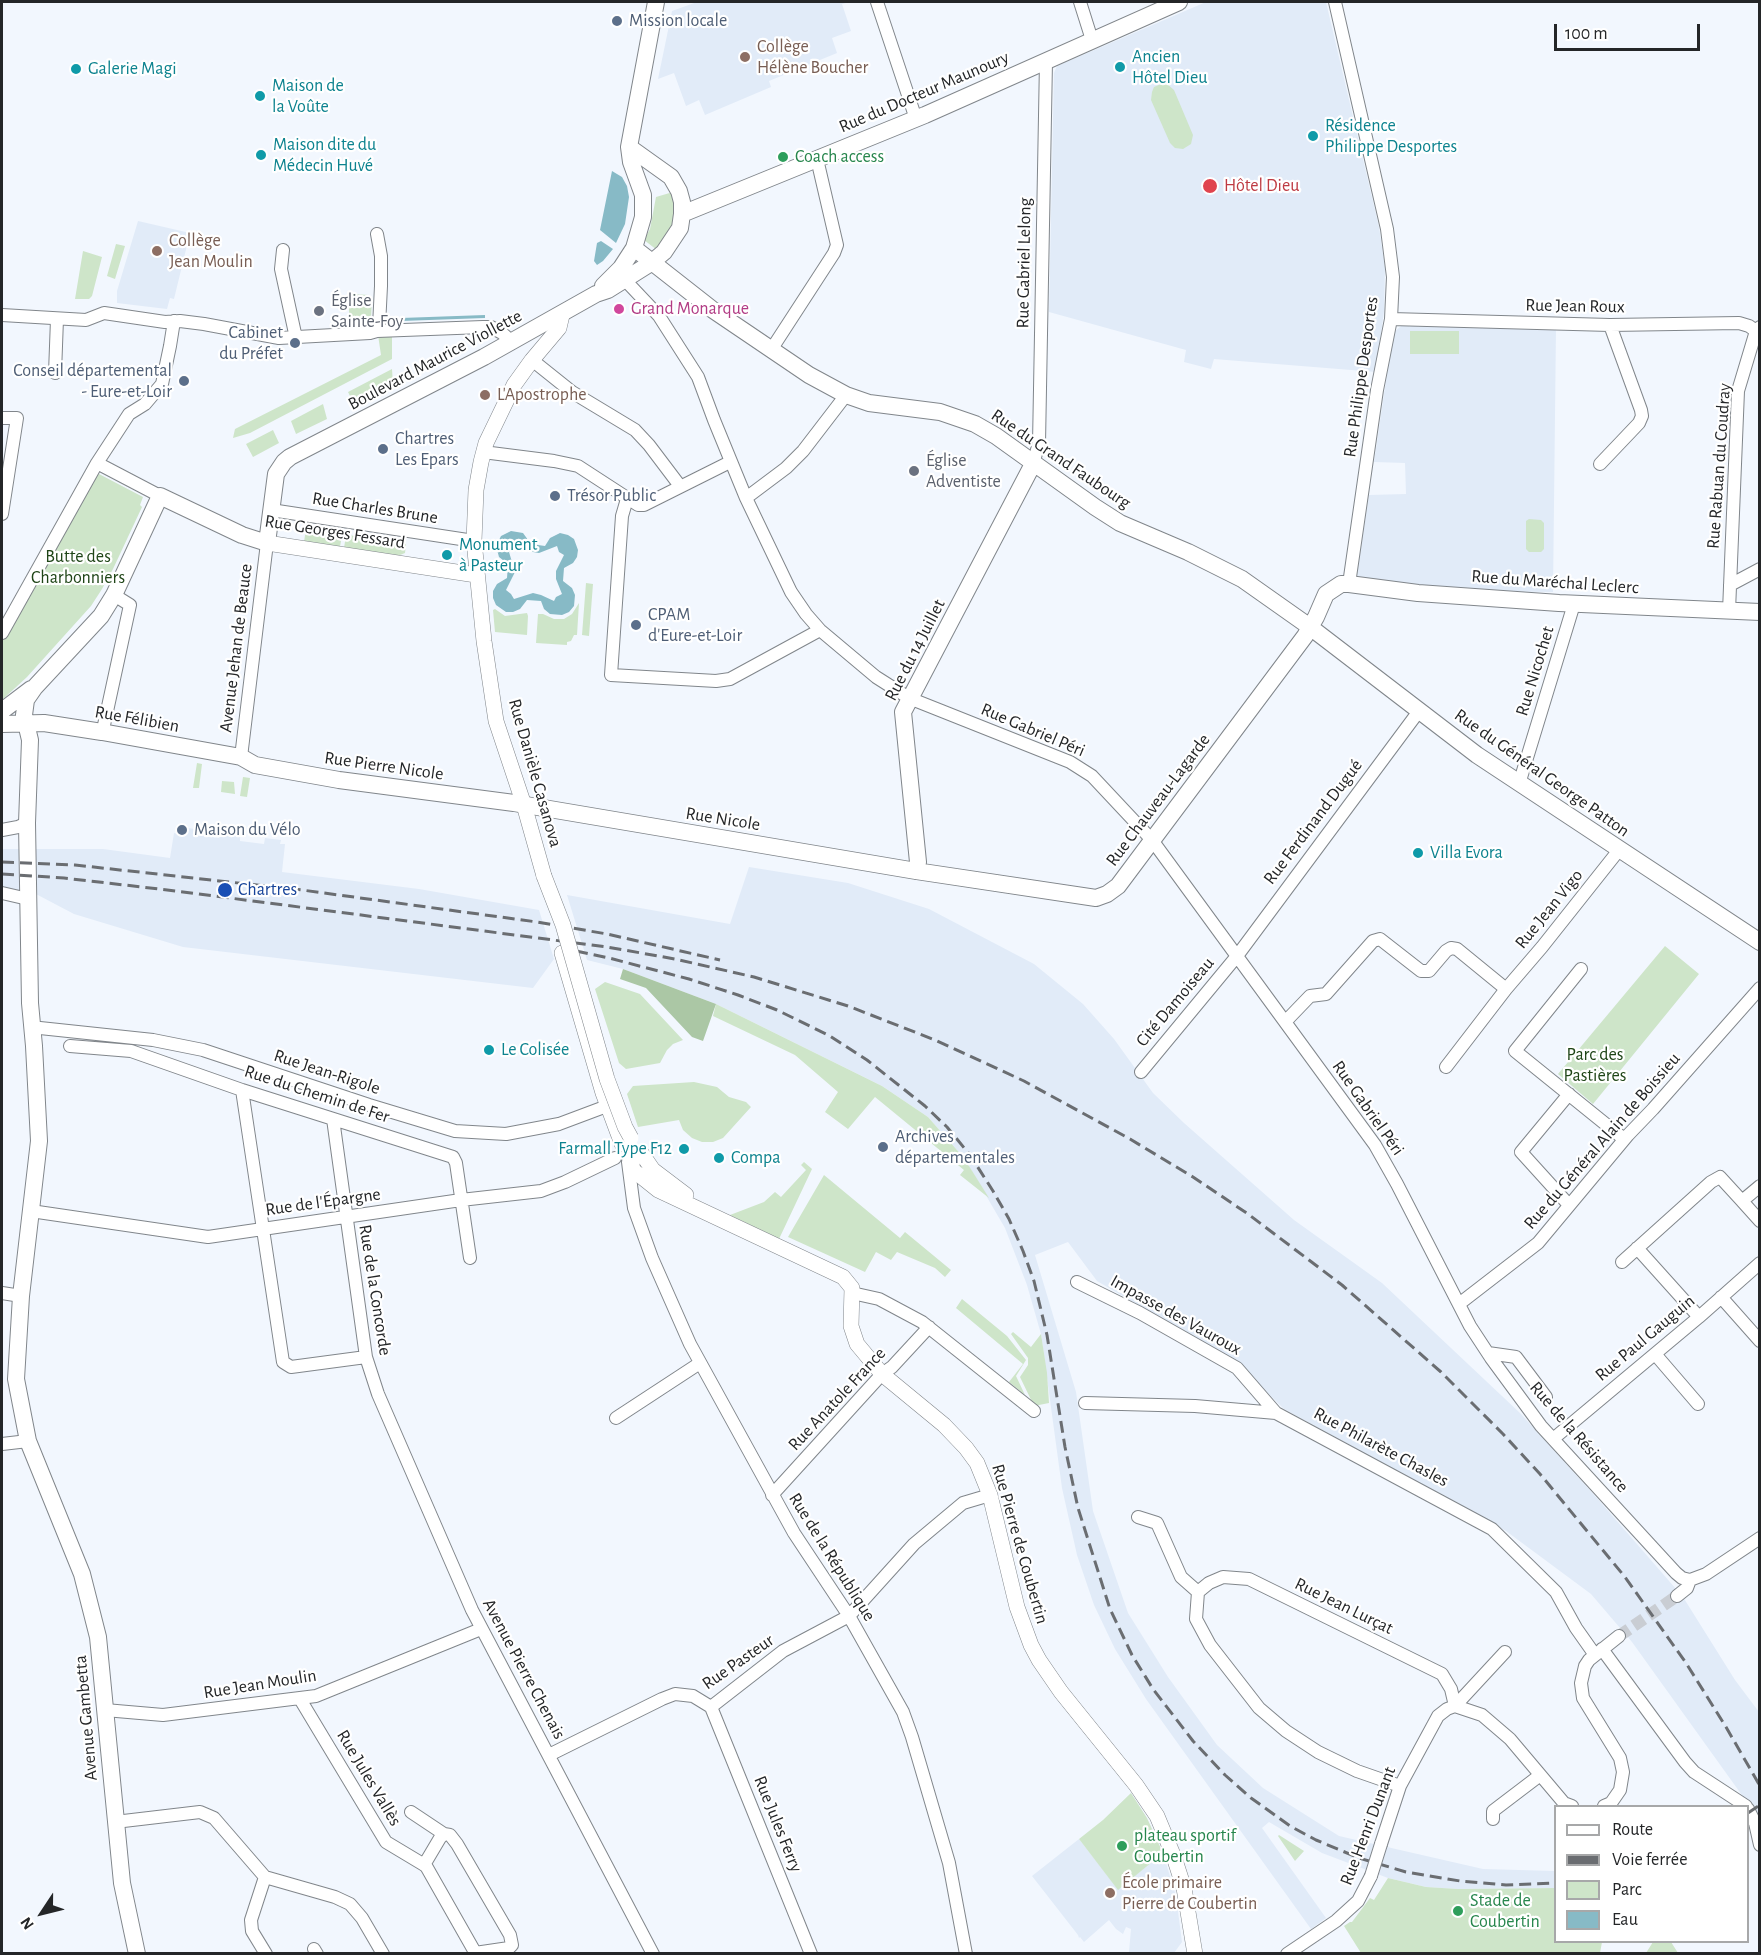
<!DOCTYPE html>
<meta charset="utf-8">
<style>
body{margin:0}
#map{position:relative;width:1761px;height:1955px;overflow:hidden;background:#f2f7fe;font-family:"Alegreya Sans",sans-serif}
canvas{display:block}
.frame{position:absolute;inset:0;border:3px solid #242628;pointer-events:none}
.legend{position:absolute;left:1554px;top:1805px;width:195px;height:138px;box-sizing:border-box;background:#fff;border:2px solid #a7a8a9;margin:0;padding:8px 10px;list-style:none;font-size:18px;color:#242628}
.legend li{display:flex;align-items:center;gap:12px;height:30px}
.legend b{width:30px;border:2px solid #a7a8a9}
.north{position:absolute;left:12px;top:1883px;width:60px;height:60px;-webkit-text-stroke:4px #fff;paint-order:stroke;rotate:235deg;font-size:16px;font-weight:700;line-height:24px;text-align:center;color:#242628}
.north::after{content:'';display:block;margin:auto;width:21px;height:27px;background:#242628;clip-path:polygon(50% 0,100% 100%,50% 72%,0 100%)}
.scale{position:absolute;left:1554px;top:24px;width:146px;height:27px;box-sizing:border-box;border:3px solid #242628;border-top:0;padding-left:8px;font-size:18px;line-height:21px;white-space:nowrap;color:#242628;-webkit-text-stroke:4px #fff;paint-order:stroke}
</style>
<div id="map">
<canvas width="1761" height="1955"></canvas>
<div class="frame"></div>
<ul class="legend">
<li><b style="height:8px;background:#fff"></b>Route</li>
<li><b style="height:8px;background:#6a6d71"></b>Voie ferrée</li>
<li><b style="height:16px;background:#cee5c9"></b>Parc</li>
<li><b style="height:16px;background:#87bac6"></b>Eau</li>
</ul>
<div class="north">N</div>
<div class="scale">100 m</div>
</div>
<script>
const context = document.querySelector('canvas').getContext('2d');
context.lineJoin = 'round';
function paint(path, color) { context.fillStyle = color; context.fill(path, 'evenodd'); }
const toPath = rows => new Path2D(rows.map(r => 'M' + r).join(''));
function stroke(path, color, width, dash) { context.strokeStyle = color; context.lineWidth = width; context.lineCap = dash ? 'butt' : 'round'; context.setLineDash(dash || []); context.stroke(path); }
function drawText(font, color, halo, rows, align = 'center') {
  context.font = font + ' "Alegreya Sans",sans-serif'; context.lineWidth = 4.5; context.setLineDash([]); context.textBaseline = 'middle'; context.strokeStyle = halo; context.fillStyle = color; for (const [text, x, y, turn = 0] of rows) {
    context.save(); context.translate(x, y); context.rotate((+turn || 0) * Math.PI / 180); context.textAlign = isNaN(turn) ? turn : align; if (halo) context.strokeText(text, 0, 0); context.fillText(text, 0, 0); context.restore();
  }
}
paint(toPath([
 [697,2,850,2,842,4,851,31,832,38,837,53,769,81,771,87,705,115,699,100,686,106,674,73,658,79,672,11],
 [1206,2,1326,2,1379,227,1385,268,1384,311,1376,372,1214,359,1211,369,1184,362,1186,350,1049,312,1054,73,1057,66],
 [138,221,190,233,174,299,170,298,167,309,117,303,117,291],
 [1401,326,1556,327,1553,592,1462,591,1362,581,1357,575,1369,495,1406,494,1405,463,1374,462,1393,333],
 [180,827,195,829,194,835,219,838,220,834,240,836,240,841,264,844,265,838,281,840,280,844,285,844,282,872,419,889,539,910,554,959,533,988,183,947,74,914,34,893,2,888,2,849,103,849,170,858,174,833,179,834],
 [749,867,848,883,929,909,1034,964,1083,1004,1114,1039,1153,1093,1184,1123,1294,1220,1382,1283,1520,1413,1596,1497,1683,1597,1735,1680,1759,1712,1759,1819,1748,1824,1749,1805,1632,1642,1591,1594,1506,1531,1284,1409,1236,1362,1097,1281,1068,1242,1035,1255,1076,1392,1093,1511,1128,1613,1168,1677,1217,1745,1263,1788,1339,1836,1483,1869,1555,1871,1555,1888,1458,1889,1426,1887,1388,1878,1322,1853,1269,1822,1262,1828,1326,1918,1311,1929,1146,1699,1115,1649,1094,1605,1077,1555,1062,1488,1041,1334,1027,1285,1005,1228,964,1158,928,1117,882,1086,716,1004,623,969,587,960,567,895,730,924],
 [1079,1839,1118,1889,1163,1853,1176,1896,1182,1942,1174,1953,1129,1952,1131,1929,1126,1927,1123,1934,1116,1929,1109,1920,1084,1942,1080,1937,1079,1938,1078,1935,1032,1876]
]), '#e1ebf8');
paint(toPath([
 [1166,83,1174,90,1193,135,1191,144,1183,149,1175,148,1170,143,1151,100,1152,92,1154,87,1161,84],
 [673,192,676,208,671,229,657,250,644,240,650,229,656,197],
 [116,244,125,246,115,279,107,276],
 [83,251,102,257,92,296,89,299,75,299],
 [352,294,369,295,372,299,371,318,369,320,352,323,349,320,349,297],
 [1410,331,1459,331,1459,354,1410,354],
 [392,334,392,359,250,433,233,438,235,429,381,355,378,335],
 [392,369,393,385,354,404,348,392],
 [323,404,327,419,296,434,291,421],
 [273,430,279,443,253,457,246,444],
 [99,474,143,497,140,505,142,507,113,569,102,589,91,606,27,677,2,700,2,636,96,475],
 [1529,519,1541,520,1544,523,1544,549,1541,552,1529,552,1526,549,1526,521],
 [306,529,342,535,340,547,304,542],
 [346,535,378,538,394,543,406,544,405,553,395,557,344,548],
 [586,583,593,584,589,636,582,635],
 [579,603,577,635,574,635,571,641,567,642,567,645,536,643,538,614,543,614,554,619,564,619,572,614],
 [495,609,505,616,527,613,528,616,527,635,495,632,493,610],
 [197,763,202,764,199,788,193,788],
 [243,777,250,778,247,797,240,796],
 [222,781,234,782,235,794,221,792],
 [1665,946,1699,974,1593,1104,1558,1074],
 [605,982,640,994,683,1040,673,1044,667,1050,660,1063,626,1069,619,1063,595,989],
 [716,1004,882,1086,928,1117,964,1158,989,1198,960,1175,964,1170,875,1097,848,1129,825,1112,838,1092,795,1055,713,1016],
 [694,1082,717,1087,729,1097,746,1102,751,1107,723,1138,713,1142,702,1142,692,1138,683,1130,679,1120,638,1127,627,1094,633,1086],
 [804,1162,812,1169,779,1239,730,1215,764,1202,775,1192,781,1197,806,1170,801,1165],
 [824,1175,900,1238,905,1232,951,1270,945,1277,935,1268,897,1252,891,1260,876,1252,865,1272,788,1237],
 [962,1299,1007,1336,1026,1360,1016,1376,1025,1395,1009,1382,1023,1364,956,1308],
 [1013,1332,1031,1347,1041,1334,1047,1373,1049,1403,1034,1406,1020,1377,1028,1365,1028,1358,1011,1334],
 [1131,1793,1147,1818,1163,1853,1118,1890,1079,1839,1103,1820],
 [1279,1835,1304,1851,1295,1861,1278,1836],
 [1388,1878,1426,1887,1458,1889,1555,1888,1556,1942,1602,1942,1600,1953,1361,1953,1344,1926,1350,1922,1352,1922,1370,1898,1374,1900],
 [1653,1942,1671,1942,1678,1953,1646,1953]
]), '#cee5c9');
paint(toPath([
 [623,969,716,1004,703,1041,692,1037,646,988,620,979]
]), '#abc7a5');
paint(toPath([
 [612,171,622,177,627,186,629,197,625,224,616,243,600,230],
 [601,241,613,249,603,261,597,265,594,261,597,243],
 [485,315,485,318,401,321,401,318],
 [511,531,523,533,531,544,545,546,550,538,560,533,568,535,574,539,578,550,577,557,573,563,564,568,563,581,572,588,575,595,574,606,569,612,562,615,550,614,544,609,541,601,527,600,520,609,513,612,506,612,496,605,493,598,493,591,497,584,507,578,508,564,499,557,496,546,501,536],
 [518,544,533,552,539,553,557,546,559,552,564,555,556,571,556,579,562,594,556,597,554,601,541,595,533,593,514,599,511,594,506,590,515,572,509,552,515,549]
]), '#87bac6');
stroke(toPath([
 [1619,1636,1677,1596]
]), '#c9cdd3', 12, [12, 6]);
const minor = toPath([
 [877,2,916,119],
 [1080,2,1092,40],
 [1335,2,1387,229,1393,277,1391,319,1377,390,1349,584],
 [377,234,381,256,381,286,379,326,377,331],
 [283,250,281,269,296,338],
 [625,280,659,316,698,377,714,420,746,498,791,592,806,614,820,630,876,677,909,698,1070,762,1092,776,1152,840,1375,1145,1397,1184,1470,1326,1491,1358,1541,1426,1676,1573,1682,1578,1690,1580],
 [2,315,86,320,104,313,165,322,180,321,204,324,279,338,370,333,377,331,483,327,491,327,502,333,512,342],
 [1391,319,1610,325,1739,323,1749,326,1756,331],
 [771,350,834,253,837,245,817,159],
 [532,360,572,392,635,430,649,445,680,486],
 [55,373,57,319],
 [2,418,17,418,2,514],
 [483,452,554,461,578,466,638,505,644,505,730,462],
 [1033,464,1039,443,1046,61],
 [1600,464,1639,423,1642,416,1641,410,1610,325],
 [160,496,97,463,129,414,145,404,162,384,170,346,174,321],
 [746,498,786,468,803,451,846,395],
 [627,499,622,516,611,675,716,681,730,679,820,630],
 [271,510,474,541],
 [1730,585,1760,569],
 [1729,611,1738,391,1756,331,1760,327],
 [2,633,97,463],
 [104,725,130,605,114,595],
 [241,757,267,543],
 [1519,784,1574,604],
 [2,830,18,827,27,823],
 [2,893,28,899],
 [1581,969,1515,1051,1624,1139],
 [1285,1022,1310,996,1326,994,1373,941,1380,939,1421,971,1429,971,1446,951,1451,948,1457,949,1506,989,1542,947,1619,850],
 [32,1029,40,1028,153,1040,203,1050,369,1105,455,1131,506,1134,559,1124,607,1106],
 [70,1046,131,1051,242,1090,453,1157,456,1163,470,1258],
 [1446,1067,1506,989],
 [1141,1072,1237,956,1419,711],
 [242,1090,283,1362,291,1367,366,1357],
 [1569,1094,1521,1152,1569,1205],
 [333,1119,366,1357,378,1394,472,1610,653,1954],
 [628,1162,634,1208,652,1258,690,1344,794,1533,849,1616,903,1712,912,1737,949,1863,966,1954],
 [1760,1186,1742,1201,1760,1221],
 [31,1211,208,1237,461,1200,541,1191,565,1182,615,1158],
 [1637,1248,1699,1317],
 [1622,1262,1711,1182,1720,1177,1742,1201],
 [1077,1282,1140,1313,1237,1368,1276,1413],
 [2,1293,21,1296],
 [852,1293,879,1299,922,1322,1034,1411],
 [1721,1297,1760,1341],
 [1459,1304,1538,1243,1628,1135,1653,1109,1760,988],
 [1488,1353,1516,1357,1546,1397],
 [1655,1354,1698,1404],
 [1085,1403,1195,1406,1276,1413,1492,1529,1556,1592,1576,1628,1595,1655],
 [616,1418,700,1363],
 [1553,1439,1699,1317,1760,1263],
 [2,1444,28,1441],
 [772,1495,882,1374,892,1367,929,1327],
 [1138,1517,1157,1523,1181,1577,1198,1592],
 [1690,1580,1706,1574,1760,1538],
 [1677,1596,1687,1588,1690,1580],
 [1602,1649,1685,1762,1694,1772,1746,1806],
 [300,1699,386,1842,426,1866,476,1954],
 [1455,1706,1505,1652],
 [711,1707,811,1954],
 [105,1710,163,1715,316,1696,481,1629],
 [549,1755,662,1699,675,1694,693,1696,711,1707,783,1651,849,1616,914,1544,963,1503,990,1495],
 [1400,1786,1357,1771,1318,1752,1286,1731,1259,1708,1210,1645,1196,1619,1198,1592,1209,1583,1223,1577,1249,1579,1442,1674,1451,1689,1455,1706],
 [1604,1806,1611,1803,1620,1790,1623,1772,1620,1758,1583,1698,1581,1683,1585,1666,1589,1660,1619,1636],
 [1748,1809,1755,1823,1760,1845],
 [411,1812,444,1834],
 [1493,1819,1493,1811,1539,1776],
 [115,1822,200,1812,214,1818,265,1877,335,1897,350,1904,362,1918,383,1954],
 [1381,1844,1400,1786,1438,1716,1447,1709,1455,1706,1482,1715,1510,1739,1564,1803,1572,1806],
 [424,1865,440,1838,444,1834,450,1835,457,1844,510,1935,512,1945,509,1948,475,1953],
 [265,1877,251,1920,252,1931,266,1954],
 [314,1949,317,1954],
 [1287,1954,1336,1921,1358,1901,1371,1876]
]);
const tertiary = toPath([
 [267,543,476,575],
 [544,876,524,805,496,721,484,641,474,541,476,490,481,462,486,443,514,385,532,360,559,328,562,315],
 [562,953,603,1093,622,1144],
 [642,1154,653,1170,686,1195],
 [631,1159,633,1170,658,1190,843,1277,852,1288,851,1326,857,1344,882,1374,944,1425,966,1448,977,1463,990,1495,1017,1607,1031,1645,1039,1660,1061,1692,1136,1785,1157,1816,1174,1857,1184,1888,1195,1954]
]);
const secondary = toPath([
 [682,214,925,115,1179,2],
 [634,248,713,310,809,375,846,395,869,403,940,412,975,424,996,436,1095,507,1120,523,1188,552,1242,579,1310,627,1477,755,1760,942],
 [603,286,621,268,634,248,643,217,643,195,631,162,629,147,656,2],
 [2,711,31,689],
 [2,724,44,723,102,732,241,757,255,765,339,780,514,803,916,871,1096,898,1107,894,1118,886,1305,636,1316,617,1326,594,1341,584,1349,584,1418,593,1559,603,1760,612],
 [916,871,918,862,903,712,1033,464],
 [137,1954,122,1883,98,1637,82,1574,28,1441,16,1379,21,1296,39,1141,34,1046,30,1003,27,823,30,740,24,715,26,700,35,687,101,616,114,595,160,496,242,535,267,543,276,474,284,462,290,457,484,357,596,294,608,290,651,263,664,252,680,228,682,214,682,202,679,191,671,177,629,147]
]);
stroke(minor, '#81868b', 14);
stroke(tertiary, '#81868b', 16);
stroke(secondary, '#81868b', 18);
stroke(minor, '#fff', 12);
stroke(tertiary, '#fff', 15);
stroke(secondary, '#fff', 16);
stroke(toPath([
 [2,862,75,865,302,890,537,922,607,934,720,960],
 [2,874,64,878,176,891,607,947,675,959,754,977,848,1006,935,1040,1024,1081,1130,1139,1193,1177,1248,1214,1342,1285,1441,1372,1503,1434,1540,1474,1625,1577,1686,1663,1726,1727,1760,1786],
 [576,951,609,958,689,979,738,995,777,1010,830,1036,867,1060,925,1106,947,1127,970,1155,993,1191,1009,1219,1023,1251,1034,1281,1047,1335,1065,1447,1078,1508,1110,1609,1132,1655,1153,1689,1193,1741,1225,1775,1251,1798,1290,1826,1316,1840,1359,1858,1406,1872,1460,1881,1506,1885,1556,1883],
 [1748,1813,1760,1805]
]), '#6a6d71', 3, [12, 6]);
const minorBridge = toPath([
 [1371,1876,1381,1844]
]);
const tertiaryBridge = toPath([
 [544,876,563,925,607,1079,625,1127,631,1138]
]);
stroke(minorBridge, '#81868b', 14, []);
stroke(tertiaryBridge, '#81868b', 16, []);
stroke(minorBridge, '#fff', 12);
stroke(tertiaryBridge, '#fff', 15);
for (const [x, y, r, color] of [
 [617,21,6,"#5c6f8a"],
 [745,57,6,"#8d6e63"],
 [1120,67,6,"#0f9aa8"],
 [76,69,6,"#0f9aa8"],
 [260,96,6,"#0f9aa8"],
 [1313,136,6,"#0f9aa8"],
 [261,155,6,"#0f9aa8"],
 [783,157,6,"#2e9e5b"],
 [1210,186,8,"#e0444e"],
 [157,251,6,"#8d6e63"],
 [619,309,6,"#d1479c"],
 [319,311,6,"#6b7280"],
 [295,343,6,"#5c6f8a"],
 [184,381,6,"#5c6f8a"],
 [485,395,6,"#8d6e63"],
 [383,449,6,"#5c6f8a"],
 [914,471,6,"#6b7280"],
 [555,496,6,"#5c6f8a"],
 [447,555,6,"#0f9aa8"],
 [636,625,6,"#5c6f8a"],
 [182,830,6,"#5c6f8a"],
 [1418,853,6,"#0f9aa8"],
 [225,890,8,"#1a4fb4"],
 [489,1050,6,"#0f9aa8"],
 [883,1147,6,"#5c6f8a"],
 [684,1149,6,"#0f9aa8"],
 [719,1158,6,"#0f9aa8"],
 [1122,1846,6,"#2e9e5b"],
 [1110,1893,6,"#8d6e63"],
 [1458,1911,6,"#2e9e5b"]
]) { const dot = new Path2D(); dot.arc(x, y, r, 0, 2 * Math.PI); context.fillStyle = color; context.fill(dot); stroke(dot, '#fff', 2); }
drawText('18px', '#4e5e75', '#fff', [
 ["Mission locale",629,21],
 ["Cabinet",283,333,"right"],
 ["du Préfet",283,354,"right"],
 ["Conseil départemental",172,371,"right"],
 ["- Eure-et-Loir",172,392,"right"],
 ["Chartres",395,439],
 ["Les Epars",395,460],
 ["Trésor Public",567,496],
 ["CPAM",648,615],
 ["d'Eure-et-Loir",648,636],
 ["Maison du Vélo",194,830],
 ["Archives",895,1137],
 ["départementales",895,1158]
], 'left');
drawText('18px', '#785e54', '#fff', [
 ["Collège",757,47],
 ["Hélène Boucher",757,68],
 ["Collège",169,241],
 ["Jean Moulin",169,262],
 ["L'Apostrophe",497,395],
 ["École primaire",1122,1883],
 ["Pierre de Coubertin",1122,1904]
], 'left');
drawText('18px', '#0d838f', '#fff', [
 ["Ancien",1132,57],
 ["Hôtel Dieu",1132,78],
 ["Galerie Magi",88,69],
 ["Maison de",272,86],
 ["la Voûte",272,107],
 ["Résidence",1325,126],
 ["Philippe Desportes",1325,147],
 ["Maison dite du",273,145],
 ["Médecin Huvé",273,166],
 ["Monument",459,545],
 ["à Pasteur",459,566],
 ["Villa Evora",1430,853],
 ["Le Colisée",501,1050],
 ["Farmall Type F12",672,1149,"right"],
 ["Compa",731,1158]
], 'left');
drawText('18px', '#242628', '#fff', [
 ["Rue du Docteur Maunoury",924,92,-23],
 ["Rue Gabriel Lelong",1024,263,-89],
 ["Rue Jean Roux",1575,306,1],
 ["Boulevard Maurice Viollette",435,360,-28],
 ["Rue Philippe Desportes",1361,377,-82],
 ["Rue du Grand Faubourg",1061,459,34],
 ["Rue Rabuan du Coudray",1719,466,-86],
 ["Rue Charles Brune",375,508,9],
 ["Rue Georges Fessard",335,532,9],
 ["Rue du Maréchal Leclerc",1555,582,4],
 ["Avenue Jehan de Beauce",236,648,-83],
 ["Rue du 14 Juillet",915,650,-63],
 ["Rue Nicochet",1535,671,-73],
 ["Rue Félibien",137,719,10],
 ["Rue Gabriel Péri",1033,730,23],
 ["Rue Pierre Nicole",384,766,8],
 ["Rue Danièle Casanova",535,773,74],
 ["Rue du Général George Patton",1542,773,35],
 ["Rue Chauveau-Lagarde",1158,800,-53],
 ["Rue Nicole",723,819,9],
 ["Rue Ferdinand Dugué",1313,822,-53],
 ["Rue Jean Vigo",1549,909,-51],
 ["Cité Damoiseau",1175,1002,-50],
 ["Rue Jean-Rigole",327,1072,18],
 ["Rue du Chemin de Fer",317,1094,18],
 ["Rue Gabriel Péri",1368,1108,55],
 ["Rue du Général Alain de Boissieu",1602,1141,-49],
 ["Rue de l'Épargne",323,1202,-8],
 ["Rue de la Concorde",375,1290,81],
 ["Impasse des Vauroux",1176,1315,29],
 ["Rue Paul Gauguin",1645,1338,-40],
 ["Rue Anatole France",837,1399,-47],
 ["Rue de la Résistance",1579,1437,49],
 ["Rue Philarète Chasles",1381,1447,28],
 ["Rue Pierre de Coubertin",1020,1544,74],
 ["Rue de la République",832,1557,58],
 ["Rue Jean Lurçat",1344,1606,26],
 ["Rue Pasteur",738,1662,-35],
 ["Avenue Pierre Chenais",524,1669,62],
 ["Rue Jean Moulin",260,1684,-9],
 ["Avenue Gambetta",86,1718,-95],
 ["Rue Jules Vallès",369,1778,59],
 ["Rue Jules Ferry",778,1824,68],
 ["Rue Henri Dunant",1368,1826,-69]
]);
drawText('18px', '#27864d', '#fff', [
 ["Coach access",795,157],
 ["plateau sportif",1134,1836],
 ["Coubertin",1134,1857],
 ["Stade de",1470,1901],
 ["Coubertin",1470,1922]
], 'left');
drawText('18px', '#be3a42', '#fff', [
 ["Hôtel Dieu",1224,186]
], 'left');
drawText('18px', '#5b616d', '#fff', [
 ["Église",331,301],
 ["Sainte-Foy",331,322],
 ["Église",926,461],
 ["Adventiste",926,482]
], 'left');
drawText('18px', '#b23c85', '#fff', [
 ["Grand Monarque",631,309]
], 'left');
drawText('18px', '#1f4517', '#fff', [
 ["Butte des",78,557],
 ["Charbonniers",78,578],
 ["Parc des",1595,1055],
 ["Pastières",1595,1076]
]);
drawText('18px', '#164399', '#fff', [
 ["Chartres",238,890]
], 'left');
</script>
